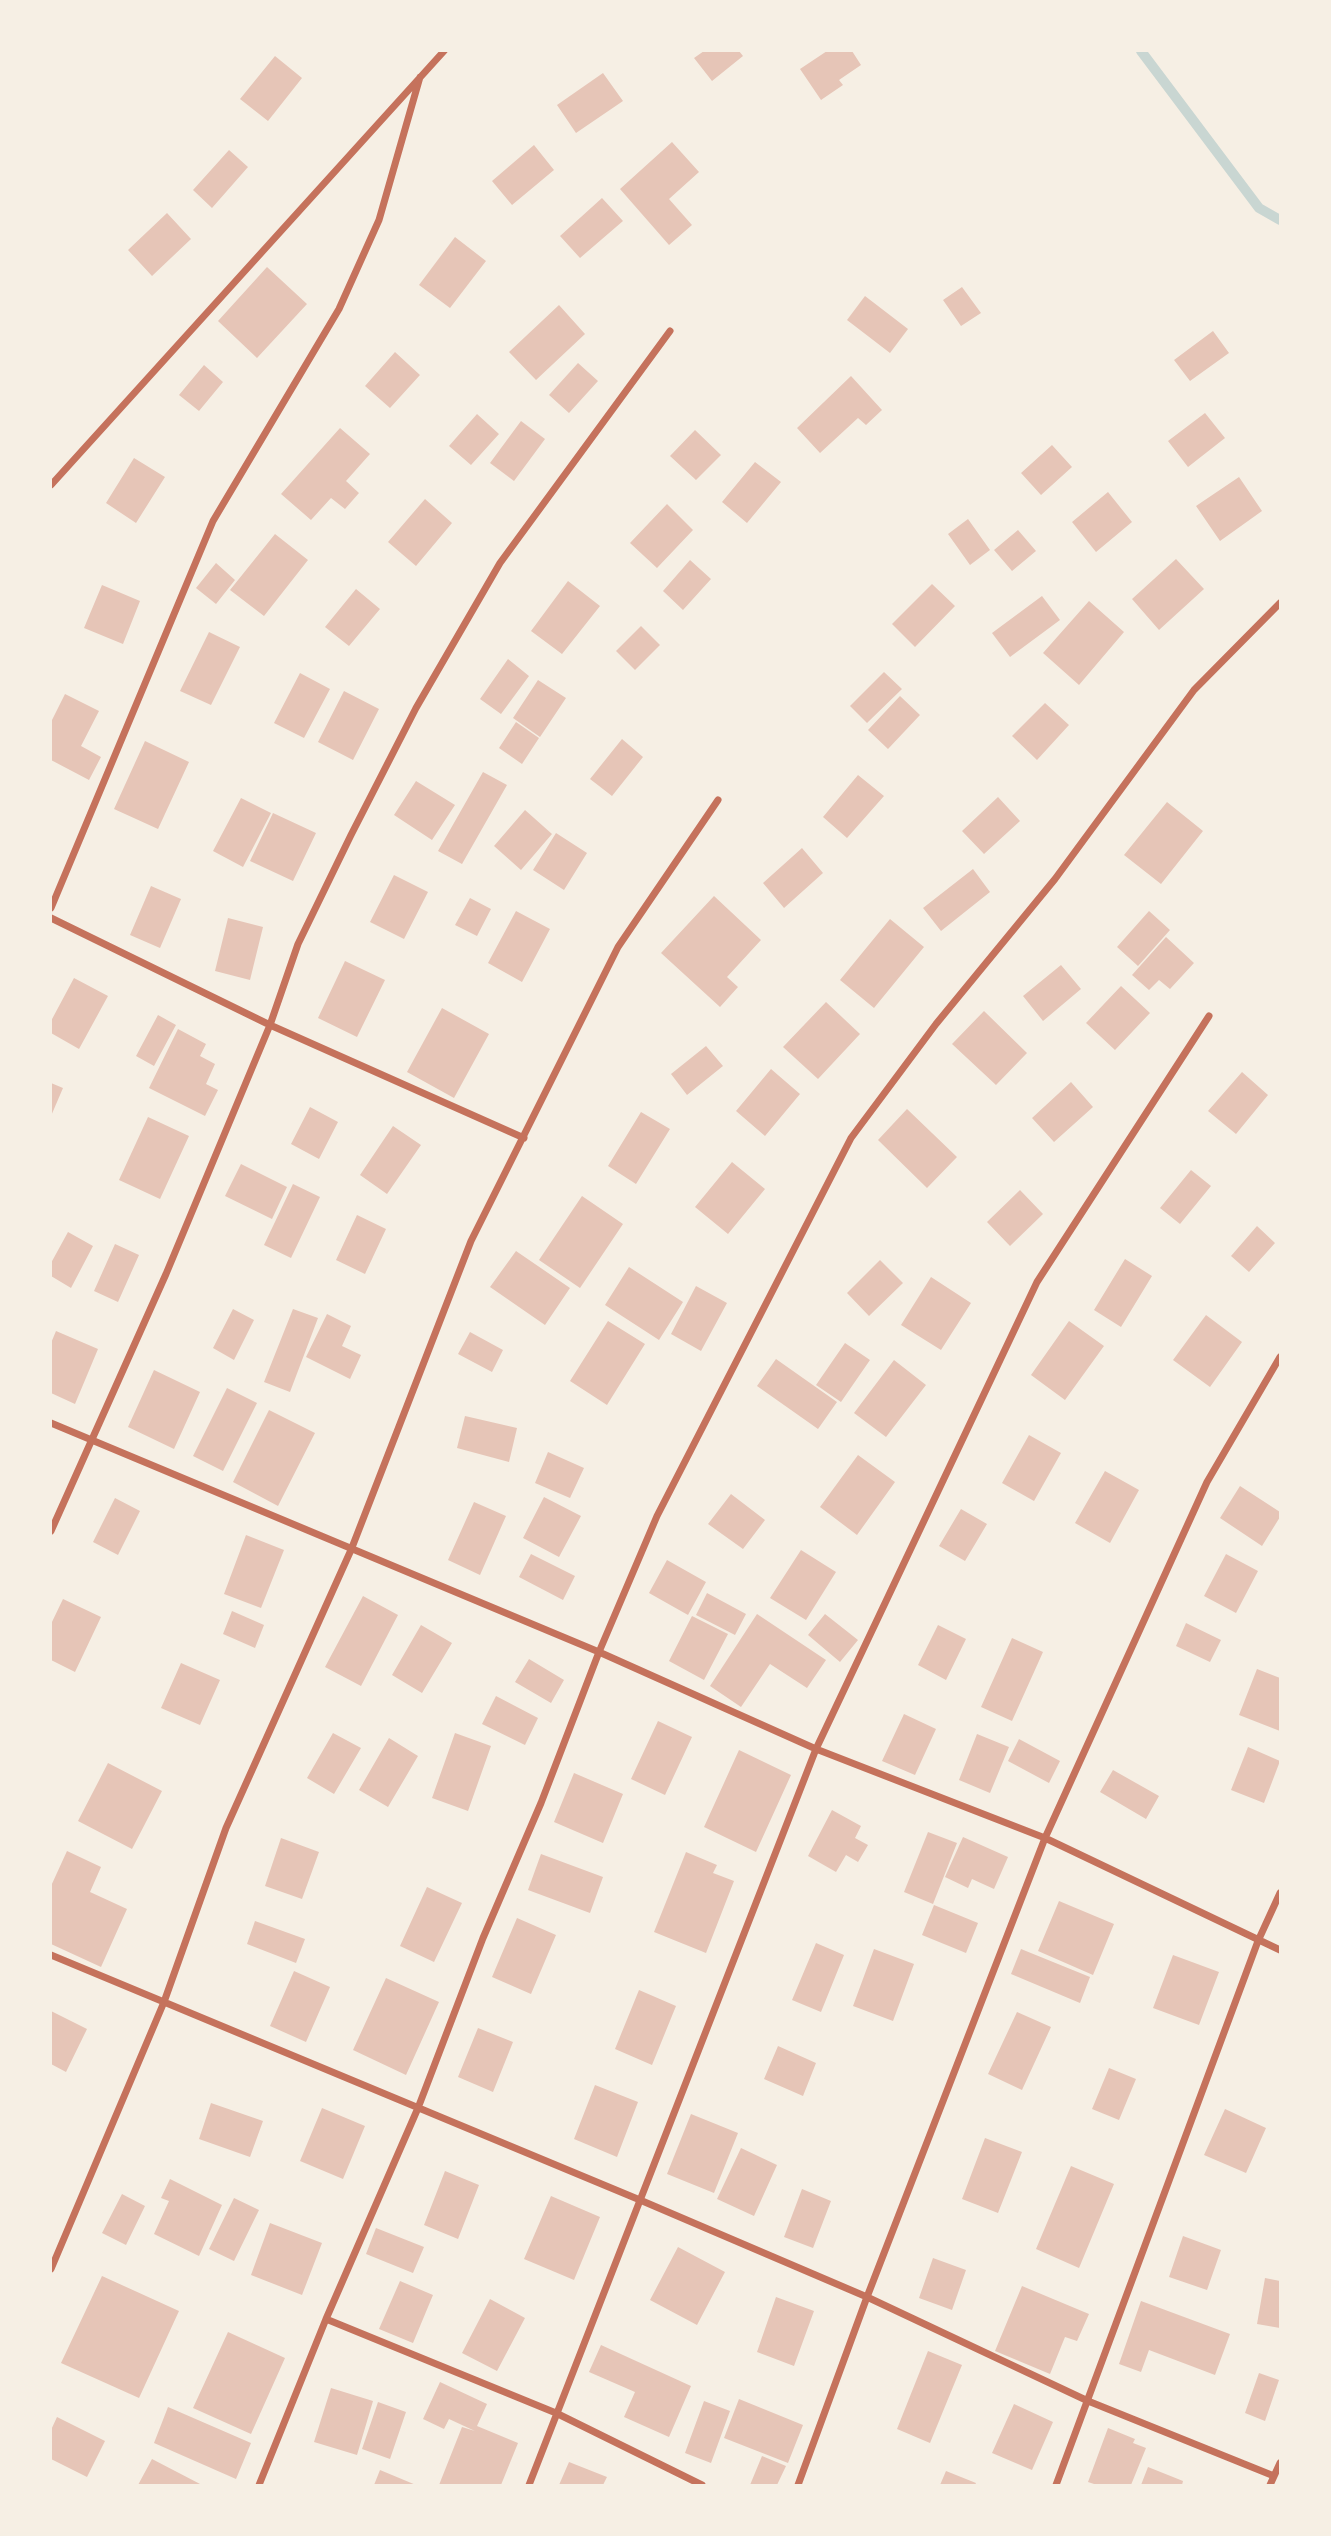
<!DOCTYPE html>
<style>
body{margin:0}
#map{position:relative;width:1331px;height:2536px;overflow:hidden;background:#f6efe4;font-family:Commissioner,sans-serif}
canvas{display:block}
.frame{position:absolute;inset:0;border:52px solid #f6efe4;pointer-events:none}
</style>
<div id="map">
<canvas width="1331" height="2536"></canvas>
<div class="frame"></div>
</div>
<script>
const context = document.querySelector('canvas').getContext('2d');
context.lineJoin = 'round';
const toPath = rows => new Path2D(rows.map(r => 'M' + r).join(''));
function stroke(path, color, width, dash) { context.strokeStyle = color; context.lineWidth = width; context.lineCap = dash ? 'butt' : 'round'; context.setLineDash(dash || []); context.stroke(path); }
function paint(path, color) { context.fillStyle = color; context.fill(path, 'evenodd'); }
stroke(toPath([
 [1141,51,1259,208,1280,220]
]), '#c9d6d2', 10);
paint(toPath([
 [704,51,739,51,743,56,712,81,694,58],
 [827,51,852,51,861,65,839,80,843,85,821,100,800,69],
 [275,56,302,78,268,121,240,99],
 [603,73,623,101,576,133,557,105],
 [672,142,699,172,669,199,692,225,669,245,620,189],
 [534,145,554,170,512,205,492,181],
 [229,150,248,167,212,208,193,190],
 [602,198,623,221,580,258,560,236],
 [167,213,191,239,152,276,128,250],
 [455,237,486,261,450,308,419,285],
 [267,267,307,304,257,358,218,321],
 [962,287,981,313,961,326,943,300],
 [865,296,908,329,890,353,847,320],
 [559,305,585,334,536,380,509,352],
 [1213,331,1229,353,1190,381,1174,360],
 [395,352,420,375,390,408,365,386],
 [578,363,598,381,569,413,549,395],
 [204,365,223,382,199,411,179,395],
 [851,376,882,410,866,425,858,418,820,453,797,428],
 [1205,413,1225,438,1188,467,1168,441],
 [477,414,499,434,471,465,449,446],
 [521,421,545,439,514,481,490,463],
 [340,428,370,454,346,481,359,493,345,509,331,498,311,520,281,494],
 [695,430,721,455,696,480,670,456],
 [1052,445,1072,467,1041,495,1021,473],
 [134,458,165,477,136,523,106,503],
 [755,462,781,482,747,523,722,502],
 [1239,477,1262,511,1220,541,1196,506],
 [1108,492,1132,522,1096,552,1072,522],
 [425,499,452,523,416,566,388,542],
 [667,504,693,530,657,568,630,543],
 [968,519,990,550,970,565,948,534],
 [1018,530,1036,551,1012,571,994,550],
 [275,534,308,560,264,616,230,590],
 [1176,559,1204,589,1159,630,1132,599],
 [690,560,711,579,683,610,663,591],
 [216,563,235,580,216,604,196,588],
 [568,581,600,606,562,654,531,631],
 [932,584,955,606,915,647,892,624],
 [102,585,140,601,123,644,84,628],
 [356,589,380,609,349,646,325,627],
 [1042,596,1060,620,1010,657,992,633],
 [1089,601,1124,632,1079,685,1043,653],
 [641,626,660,645,635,670,616,651],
 [209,632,240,647,211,705,180,691],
 [508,659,529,676,501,714,480,699],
 [884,672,902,689,867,723,850,706],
 [300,673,330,689,304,738,274,723],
 [538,680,566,698,540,737,513,718],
 [344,691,379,709,353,760,318,742],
 [65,694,99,711,81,746,101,757,89,780,51,760,51,722],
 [900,696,920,715,888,749,868,730],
 [1045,703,1069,725,1037,760,1012,736],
 [516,722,539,738,522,764,499,748],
 [622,739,643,757,612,796,590,779],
 [145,741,189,762,158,829,114,809],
 [483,772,507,785,462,864,438,851],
 [858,775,884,796,847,838,823,817],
 [416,781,455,805,432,840,394,815],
 [998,797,1020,821,984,854,962,831],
 [241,798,271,813,243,867,213,851],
 [1167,802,1203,831,1161,884,1124,855],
 [525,810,552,834,521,870,494,846],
 [273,813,316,833,293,881,250,861],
 [556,833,587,853,564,890,533,870],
 [802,848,823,873,784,908,763,883],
 [973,869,990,892,941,931,923,908],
 [394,875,428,892,404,939,370,922],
 [151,886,181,899,160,948,130,935],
 [714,896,761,940,727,977,738,987,720,1007,661,953],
 [470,898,491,909,477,936,455,925],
 [516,911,550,929,522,982,488,963],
 [1149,911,1170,930,1138,966,1117,947],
 [228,918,263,927,250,980,215,971],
 [890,919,924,947,874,1008,840,980],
 [1166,937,1194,963,1170,989,1159,980,1149,990,1132,975],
 [345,961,385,980,357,1037,318,1018],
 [1061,965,1081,989,1043,1021,1023,996],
 [74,978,108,996,79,1049,51,1033,51,1021],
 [1121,986,1150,1013,1115,1050,1086,1023],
 [826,1002,860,1034,818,1079,783,1047],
 [442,1008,489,1034,454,1098,407,1072],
 [984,1011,1027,1053,996,1085,952,1044],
 [158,1015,176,1025,154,1066,136,1056],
 [178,1029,206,1044,200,1056,215,1064,206,1084,218,1090,205,1116,149,1088],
 [706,1046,723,1066,687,1095,671,1074],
 [771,1069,800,1094,765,1136,736,1111],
 [1242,1072,1268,1095,1236,1134,1208,1111],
 [1071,1082,1093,1107,1054,1142,1032,1118],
 [51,1083,63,1088,51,1116],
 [310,1107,338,1122,319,1159,291,1144],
 [907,1109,957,1157,927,1188,878,1140],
 [641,1112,670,1129,636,1184,608,1166],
 [148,1117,189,1136,160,1199,119,1180],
 [393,1126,421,1145,387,1194,360,1175],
 [732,1162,765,1189,728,1234,695,1207],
 [241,1164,287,1187,272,1219,225,1196],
 [1191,1170,1211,1186,1180,1224,1160,1208],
 [293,1184,320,1197,291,1258,264,1245],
 [1020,1190,1043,1214,1010,1246,987,1222],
 [582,1196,623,1224,580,1288,539,1260],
 [357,1215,386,1229,365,1274,336,1260],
 [1257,1226,1275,1243,1249,1272,1231,1256],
 [68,1232,93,1246,71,1288,51,1276,51,1263],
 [115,1244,139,1255,118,1302,94,1291],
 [516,1251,570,1288,545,1325,490,1287],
 [1125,1259,1152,1276,1121,1327,1094,1310],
 [880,1260,903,1283,869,1316,847,1293],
 [629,1267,683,1302,659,1340,605,1305],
 [931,1277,971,1303,941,1350,901,1325],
 [696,1286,727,1303,701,1351,671,1334],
 [233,1309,254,1320,234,1360,213,1348],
 [293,1309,318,1318,290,1392,264,1382],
 [327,1314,351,1326,342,1346,361,1355,350,1379,306,1357],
 [1206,1315,1242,1342,1210,1387,1173,1360],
 [608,1321,645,1344,607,1405,570,1381],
 [1069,1321,1104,1346,1065,1400,1031,1375],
 [56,1331,98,1349,75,1404,51,1393,51,1343],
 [470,1332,503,1350,492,1372,458,1354],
 [845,1343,870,1360,841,1402,816,1385],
 [776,1359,837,1402,818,1429,757,1386],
 [894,1360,926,1385,886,1437,854,1413],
 [154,1370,200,1392,174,1449,128,1427],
 [227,1388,257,1403,223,1471,193,1456],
 [269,1410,315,1433,278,1506,233,1482],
 [465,1416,517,1428,509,1462,457,1448],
 [1029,1435,1061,1453,1034,1501,1002,1483],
 [548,1452,584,1468,570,1498,535,1483],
 [858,1455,895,1482,857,1535,820,1507],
 [1105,1471,1139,1490,1110,1543,1075,1523],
 [1240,1486,1280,1512,1280,1517,1262,1546,1220,1518],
 [731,1494,765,1520,743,1549,708,1524],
 [544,1497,581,1516,559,1557,523,1538],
 [115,1498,140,1511,118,1555,93,1542],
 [474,1502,506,1516,480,1575,448,1560],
 [961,1509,987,1524,965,1561,939,1546],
 [246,1535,284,1550,261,1608,224,1594],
 [801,1550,836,1572,806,1620,770,1598],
 [531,1554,575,1576,563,1600,519,1577],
 [1226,1554,1258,1571,1236,1613,1204,1596],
 [667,1560,706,1582,688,1615,649,1593],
 [707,1593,746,1614,735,1635,696,1615],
 [363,1596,398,1615,361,1686,325,1667],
 [63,1599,101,1617,75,1672,51,1660,51,1624],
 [232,1611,264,1625,255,1648,223,1634],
 [757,1614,826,1660,807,1688,770,1664,741,1707,710,1686],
 [825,1614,858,1640,840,1662,808,1635],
 [692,1616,728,1634,704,1680,669,1661],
 [1186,1623,1221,1640,1210,1662,1176,1646],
 [421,1625,452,1643,422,1693,392,1675],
 [938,1625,966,1639,946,1680,918,1665],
 [1012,1638,1043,1652,1012,1721,981,1707],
 [529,1659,564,1680,551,1703,515,1682],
 [181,1663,220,1680,200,1725,161,1708],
 [1257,1669,1280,1678,1280,1731,1239,1715],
 [496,1696,538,1718,525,1745,482,1724],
 [904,1714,936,1729,915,1775,882,1761],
 [658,1721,692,1737,665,1795,631,1779],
 [333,1733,361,1748,334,1794,307,1778],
 [455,1733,491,1746,468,1811,432,1798],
 [977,1734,1009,1747,990,1793,959,1780],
 [389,1738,418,1756,388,1807,359,1790],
 [1019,1739,1060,1761,1049,1783,1008,1761],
 [1248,1747,1280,1761,1264,1803,1231,1790],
 [739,1750,791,1775,756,1852,704,1827],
 [108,1763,162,1791,132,1849,78,1821],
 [1113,1770,1159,1796,1146,1819,1100,1792],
 [574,1773,623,1794,603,1843,554,1822],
 [832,1810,861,1826,855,1838,868,1845,858,1862,846,1855,836,1872,808,1856],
 [928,1832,957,1843,933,1904,904,1892],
 [963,1837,1008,1857,994,1889,972,1879,968,1888,945,1877],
 [281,1838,319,1852,302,1899,265,1886],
 [67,1851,101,1867,90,1892,127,1909,101,1967,51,1944,51,1886],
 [686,1852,717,1865,713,1873,734,1881,706,1953,654,1932],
 [541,1854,603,1877,590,1913,528,1890],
 [427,1887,462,1903,434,1962,400,1946],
 [1059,1901,1114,1924,1093,1975,1038,1951],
 [934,1905,978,1923,966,1953,922,1935],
 [517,1918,556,1935,531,1994,492,1977],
 [255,1921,305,1939,296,1963,247,1944],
 [816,1943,844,1955,821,2012,792,2000],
 [874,1949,914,1964,893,2021,853,2006],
 [1021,1949,1090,1977,1080,2003,1011,1974],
 [1173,1955,1219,1972,1199,2025,1153,2008],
 [294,1971,330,1987,306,2042,270,2026],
 [386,1978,439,2002,406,2075,353,2050],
 [639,1990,676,2006,652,2065,615,2049],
 [51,2011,87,2029,66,2072,51,2064],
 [1017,2012,1051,2027,1022,2090,988,2074],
 [478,2028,513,2042,493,2092,458,2077],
 [778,2046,816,2063,803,2096,764,2079],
 [1109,2068,1136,2079,1119,2120,1092,2109],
 [595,2085,638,2102,617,2157,574,2139],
 [211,2103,263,2121,250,2157,199,2139],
 [322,2108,365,2126,343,2179,300,2161],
 [1225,2109,1266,2128,1246,2173,1204,2155],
 [691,2114,738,2133,714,2193,667,2174],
 [985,2138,1022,2152,998,2213,962,2199],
 [741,2148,777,2165,754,2216,717,2199],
 [1071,2166,1114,2184,1079,2268,1036,2249],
 [445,2171,479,2185,458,2239,424,2225],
 [170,2179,222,2205,199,2256,154,2234,169,2201,161,2198],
 [802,2189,831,2201,813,2248,784,2237],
 [122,2194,145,2206,126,2245,102,2233],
 [551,2196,600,2217,574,2280,524,2259],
 [234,2198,259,2210,234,2261,209,2249],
 [270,2223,322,2243,302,2295,251,2275],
 [376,2228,424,2247,413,2273,366,2254],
 [1183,2236,1221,2250,1207,2290,1169,2277],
 [678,2247,725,2272,697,2325,650,2300],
 [933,2258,966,2270,952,2310,919,2298],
 [102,2276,179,2311,139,2398,61,2363],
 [1265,2278,1280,2281,1280,2328,1257,2324],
 [400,2281,433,2295,413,2343,379,2329],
 [1022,2286,1089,2314,1077,2341,1065,2337,1050,2374,995,2351],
 [776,2297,814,2311,794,2366,757,2352],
 [490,2299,525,2318,497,2371,462,2353],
 [1141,2301,1230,2334,1215,2375,1149,2350,1141,2372,1119,2364],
 [228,2332,285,2358,251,2434,193,2408],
 [601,2345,691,2386,669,2437,624,2417,635,2392,589,2372],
 [928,2351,962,2365,930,2443,897,2429],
 [1259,2373,1279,2380,1265,2421,1245,2413],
 [440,2382,487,2404,477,2426,518,2443,501,2485,439,2485,462,2427,475,2431,449,2419,444,2429,423,2419],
 [331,2388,373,2401,357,2455,314,2442],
 [739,2399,803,2425,788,2463,724,2438],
 [704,2401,730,2411,711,2463,685,2453],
 [378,2402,406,2412,390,2459,362,2449],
 [1014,2404,1053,2422,1032,2470,992,2453],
 [168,2407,251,2443,236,2479,154,2443],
 [57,2417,105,2441,87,2477,51,2459,51,2430],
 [1108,2428,1135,2439,1133,2443,1146,2448,1131,2485,1097,2485,1088,2482],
 [762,2456,786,2466,777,2485,750,2485],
 [152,2459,202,2485,138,2485],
 [569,2462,607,2477,603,2485,559,2485],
 [1148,2467,1183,2481,1182,2485,1141,2485],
 [380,2470,416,2485,374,2485],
 [946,2471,976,2483,975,2485,940,2485]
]), '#e6c5b7');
stroke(toPath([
 [51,485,444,51],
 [51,908,213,521,339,309,379,220,420,77],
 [51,918,270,1025,524,1138],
 [51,1423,599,1652,816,1749,1045,1838,1280,1950],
 [51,1531,166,1274,270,1025,298,944,351,835,416,708,500,563,670,331],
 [51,1955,640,2200,867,2297,1088,2401,1274,2476],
 [51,2269,164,2002,226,1828,351,1550,471,1241,618,947,718,800],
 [326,2319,556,2413,702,2485],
 [259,2485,326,2319,418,2108,483,1938,541,1803,599,1652,657,1516,851,1138,936,1024,1055,879,1194,690,1280,603],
 [529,2485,816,1749,1037,1282,1209,1016],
 [798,2485,867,2297,1045,1838,1207,1482,1280,1357],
 [1056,2485,1258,1941,1280,1893],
 [1270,2485,1280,2463]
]), '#c5725c', 7);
</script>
